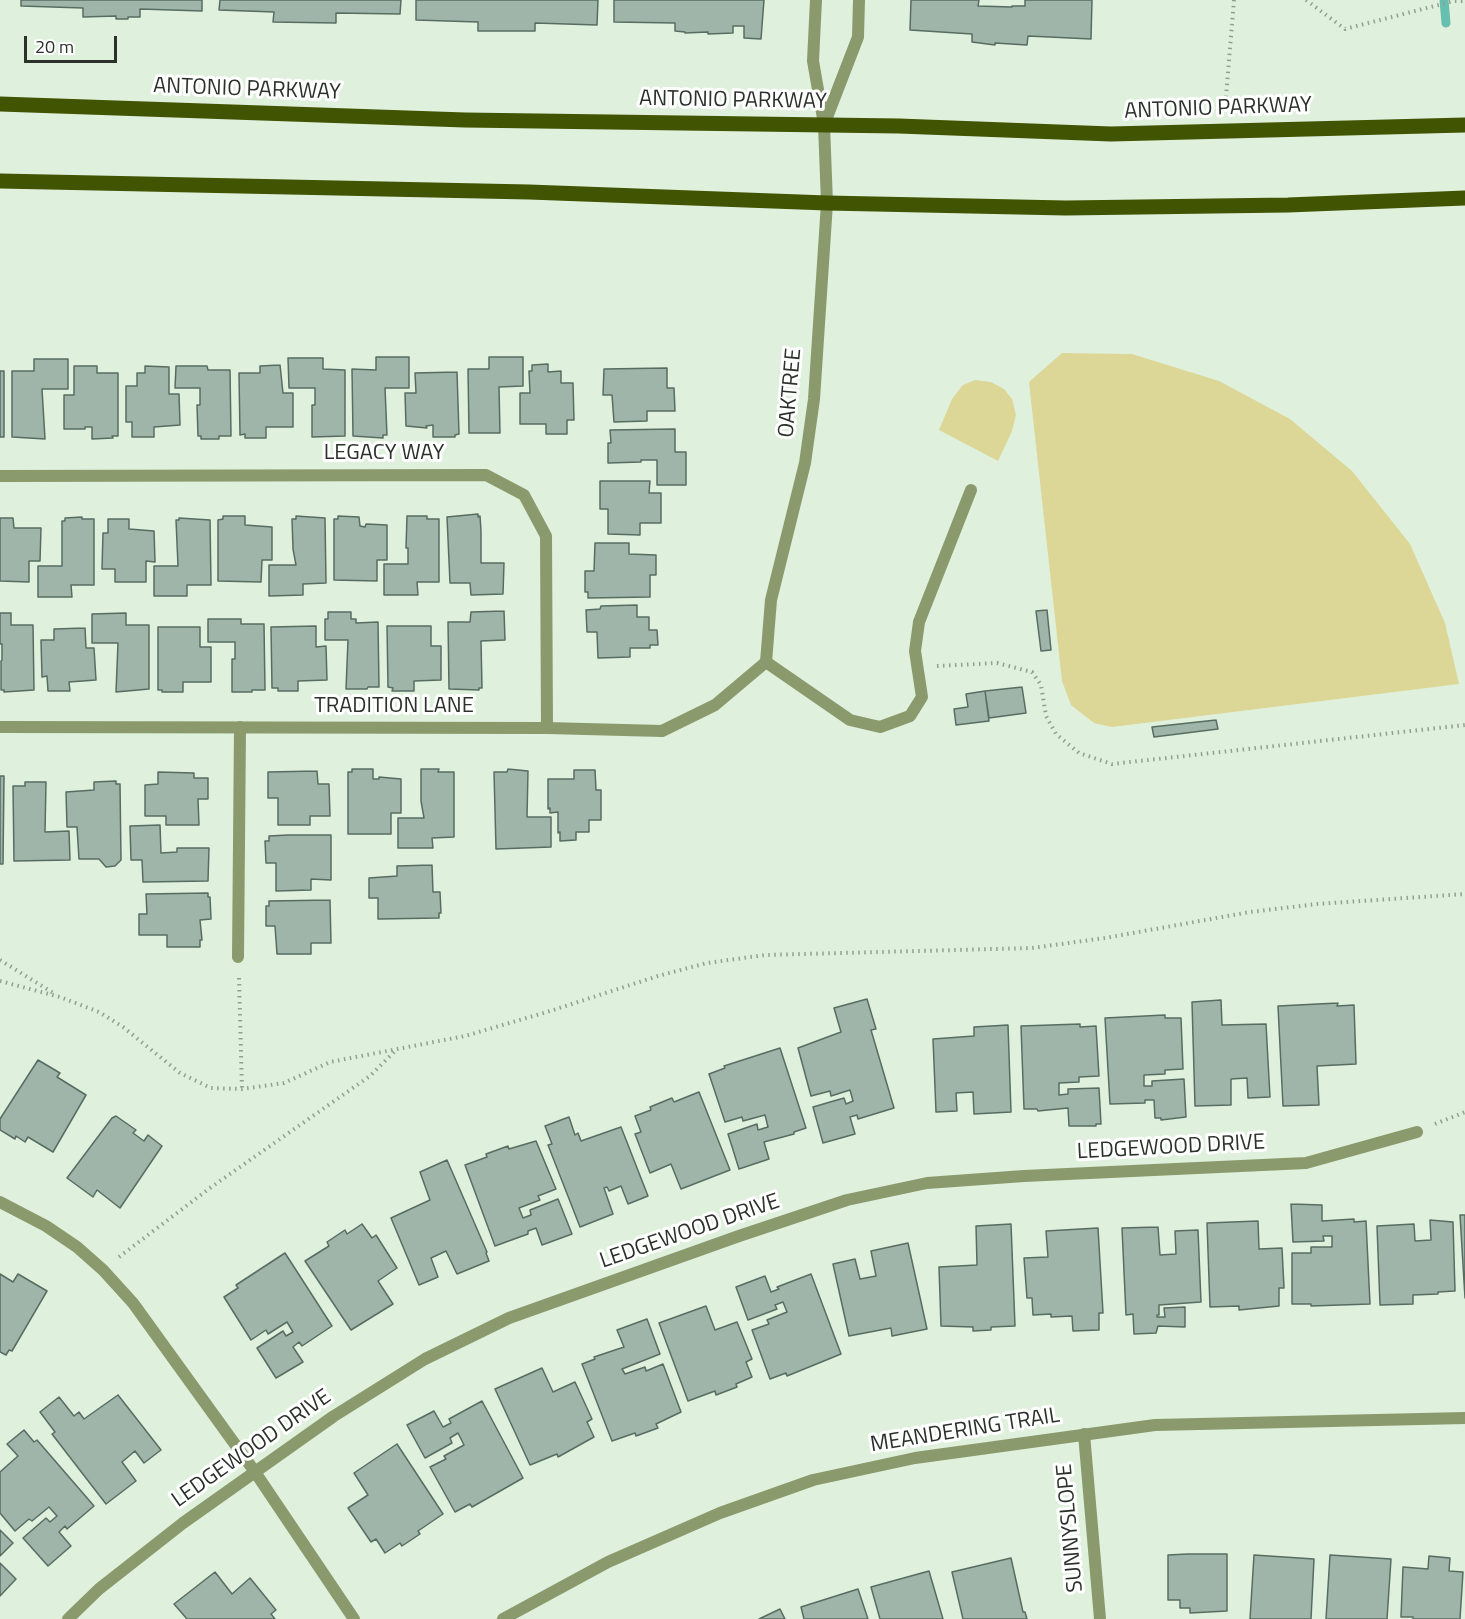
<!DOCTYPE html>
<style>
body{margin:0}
#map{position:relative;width:1465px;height:1619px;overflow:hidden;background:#dff0dd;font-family:"Titillium Web",sans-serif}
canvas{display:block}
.scale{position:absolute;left:24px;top:36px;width:93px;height:27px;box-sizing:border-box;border:3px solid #2b312b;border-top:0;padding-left:8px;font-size:18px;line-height:21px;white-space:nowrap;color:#2b312b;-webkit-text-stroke:4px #fff;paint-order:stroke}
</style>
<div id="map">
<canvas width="1465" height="1619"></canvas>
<div class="scale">20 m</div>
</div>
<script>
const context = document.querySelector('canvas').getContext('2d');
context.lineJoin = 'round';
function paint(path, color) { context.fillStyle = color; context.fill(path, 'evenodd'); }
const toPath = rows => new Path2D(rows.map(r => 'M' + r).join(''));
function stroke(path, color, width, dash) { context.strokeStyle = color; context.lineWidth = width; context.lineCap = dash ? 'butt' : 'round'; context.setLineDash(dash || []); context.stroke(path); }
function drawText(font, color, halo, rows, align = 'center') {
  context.font = font + ' "Titillium Web",sans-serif'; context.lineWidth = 6; context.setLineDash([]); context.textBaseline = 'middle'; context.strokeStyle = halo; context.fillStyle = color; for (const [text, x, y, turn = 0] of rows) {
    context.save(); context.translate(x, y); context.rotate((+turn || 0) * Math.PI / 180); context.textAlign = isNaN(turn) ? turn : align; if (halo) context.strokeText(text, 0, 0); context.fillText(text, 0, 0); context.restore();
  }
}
paint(toPath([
 [1062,353,1132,354,1219,381,1290,419,1352,471,1410,544,1445,623,1459,684,1112,727,1094,723,1071,705,1062,681,1029,382],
 [975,380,991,382,1004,389,1012,399,1016,415,1012,431,998,461,939,430,952,399,963,385]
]), '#dcd797');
stroke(toPath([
 [1444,0,1446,23]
]), '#67bfaf', 9);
const building = toPath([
 [21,0,202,0,202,11,140,9,140,17,128,17,128,19,116,19,116,16,83,17,83,8,21,6,21,0],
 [220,0,401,0,400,14,336,13,336,23,273,22,274,12,219,10,220,0],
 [416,0,598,0,597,25,535,23,535,31,478,31,478,22,416,20,416,0],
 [614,0,764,0,761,39,744,38,744,26,733,26,733,33,708,34,708,32,685,33,685,32,675,31,675,23,614,22,614,0],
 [911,0,979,0,978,6,1012,7,1012,6,1025,6,1025,0,1092,0,1091,39,1028,36,1027,45,995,43,995,45,972,42,972,34,910,30,911,0],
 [376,357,409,357,409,388,385,388,387,435,383,435,383,438,353,436,352,369,376,370,376,357],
 [489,357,523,357,523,386,499,387,500,433,469,433,468,369,489,369,489,357],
 [288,358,323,358,323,369,345,370,345,436,312,437,312,405,315,405,315,388,289,388,288,358],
 [34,359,68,359,68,389,42,389,45,439,12,437,12,371,34,371,34,359],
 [548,364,548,372,561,371,561,383,573,383,574,420,567,420,567,434,546,434,546,424,520,424,520,393,530,393,529,371,532,371,532,365,548,364],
 [280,365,283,393,293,393,293,427,266,427,266,438,245,438,245,434,240,435,239,373,260,373,260,366,280,365],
 [74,366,97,366,97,373,118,373,118,436,112,436,113,438,92,439,92,427,85,427,85,429,64,429,64,395,74,395,74,366],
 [145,366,169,367,169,394,179,394,180,425,154,427,154,437,132,437,132,422,126,422,126,386,137,386,137,373,145,373,145,366],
 [176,366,207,366,208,370,230,370,231,436,219,436,219,439,201,439,201,436,198,436,197,405,200,405,200,388,175,388,176,366],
 [667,368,667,388,674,388,675,411,647,411,647,421,614,422,612,395,603,395,604,369,667,368],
 [0,371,4,371,4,437,0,437,0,371],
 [457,372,459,434,455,435,455,437,433,437,433,425,426,426,427,428,406,426,405,393,416,393,415,373,457,372],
 [675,429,675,452,686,452,686,485,657,485,657,460,641,460,641,462,608,463,608,443,611,443,610,430,675,429],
 [600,481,650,481,649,493,661,493,661,523,640,523,640,535,608,534,608,509,600,509,600,481],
 [478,514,478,517,480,516,481,531,481,563,504,563,503,594,471,595,470,583,450,583,447,517,478,514],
 [223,516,245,516,245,525,272,527,272,560,262,560,261,582,218,581,218,520,223,519,223,516],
 [296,516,325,518,326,583,303,584,303,595,269,596,269,565,296,565,293,549,292,519,296,519,296,516],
 [338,516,359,517,360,526,365,527,366,524,387,525,387,560,377,560,377,581,334,580,334,519,338,519,338,516],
 [407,516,427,516,427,519,439,519,439,582,417,582,418,595,384,595,384,564,408,564,408,548,406,548,407,516],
 [82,517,82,519,94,519,94,585,71,585,72,597,38,597,38,566,62,566,62,521,65,521,65,518,82,517],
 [0,518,13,518,14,528,41,528,40,561,29,561,29,582,0,581,0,518],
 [179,518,210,520,211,585,187,585,187,596,154,596,154,566,178,566,176,520,179,520,179,518],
 [108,519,129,519,129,529,154,531,155,562,146,561,146,582,115,582,115,569,102,569,103,533,108,533,108,519],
 [595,543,629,543,629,554,656,555,656,575,650,575,650,597,588,598,588,592,585,592,585,571,594,571,595,543],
 [637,605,637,617,649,617,649,630,657,630,658,645,650,645,650,648,630,648,630,657,598,658,597,632,587,632,586,610,600,609,601,606,637,605],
 [1047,610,1051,650,1041,651,1036,611,1047,610],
 [504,611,505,640,481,641,482,688,479,688,479,690,449,689,448,622,470,622,471,612,504,611],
 [328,612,351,612,351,619,356,619,356,623,378,622,379,687,368,687,367,689,346,689,348,640,325,640,325,619,328,619,328,612],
 [0,613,11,613,11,625,33,625,34,690,4,692,4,690,1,690,1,661,2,660,2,644,0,644,0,613],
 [126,613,126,625,149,625,149,689,116,692,118,643,92,643,92,614,126,613],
 [208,619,241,619,241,624,264,624,265,690,252,690,252,692,232,692,232,659,235,659,235,642,208,642,208,619],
 [316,626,316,647,326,646,327,680,298,681,298,691,278,691,278,688,272,688,271,627,316,626],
 [387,626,431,626,431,646,441,646,441,680,414,681,414,691,392,691,393,688,388,687,387,626],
 [158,627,200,627,200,647,211,647,211,682,183,682,183,692,162,692,162,690,158,690,158,627],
 [85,628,86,648,94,648,96,680,69,682,70,691,48,691,47,676,42,677,41,640,54,640,54,629,85,628],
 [1022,687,1026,713,989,718,985,691,1022,687],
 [985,691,989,721,956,725,954,709,968,707,966,694,985,691],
 [1216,720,1218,729,1154,737,1152,727,1216,720],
 [352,769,373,769,373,779,379,779,379,777,401,779,401,813,391,813,391,834,348,834,348,772,352,772,352,769],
 [421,769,439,769,438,772,454,772,454,837,432,838,433,848,398,848,398,818,424,818,421,801,421,769],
 [508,769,528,771,527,817,551,817,551,847,496,849,494,772,507,772,508,769],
 [574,770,595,770,596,790,601,790,601,820,589,820,589,832,576,832,576,840,560,841,560,832,558,833,558,812,550,813,550,808,548,809,548,779,574,779,574,770],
 [317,771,318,784,329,784,330,816,310,816,310,825,278,825,278,798,268,798,268,772,317,771],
 [158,772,194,773,194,778,208,778,208,799,198,799,199,825,166,825,166,816,145,816,145,785,158,784,158,772],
 [0,776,4,776,3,864,0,864,0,776],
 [116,781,116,784,120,784,121,860,115,866,106,867,99,859,79,859,77,827,67,827,66,792,94,790,94,782,116,781],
 [25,782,46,782,45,832,69,831,70,860,14,861,13,786,25,786,25,782],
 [160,825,161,853,177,852,177,848,209,848,208,881,143,882,142,860,131,860,130,826,160,825],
 [288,835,331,835,331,880,311,879,311,890,276,891,276,863,266,863,265,841,269,841,269,836,288,835],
 [432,865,433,892,440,892,441,913,439,913,439,918,378,919,378,898,369,898,369,878,397,876,397,866,432,865],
 [208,893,208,897,210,897,211,919,200,920,202,940,200,940,200,947,167,947,167,935,139,935,139,914,147,914,146,894,208,893],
 [330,900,331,943,311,943,311,954,277,954,275,926,266,926,266,906,269,906,269,901,330,900],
 [867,999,876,1029,871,1030,894,1108,858,1119,857,1115,850,1117,855,1134,823,1143,813,1107,844,1098,846,1104,853,1101,850,1090,831,1096,830,1091,811,1096,798,1048,841,1032,834,1008,867,999],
 [1221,1000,1222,1025,1266,1024,1270,1097,1248,1098,1247,1078,1231,1079,1231,1105,1195,1106,1192,1002,1221,1000],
 [1338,1003,1337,1006,1354,1005,1356,1064,1317,1066,1319,1105,1283,1106,1278,1006,1338,1003],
 [1165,1015,1165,1018,1181,1018,1183,1069,1165,1070,1165,1074,1144,1075,1144,1086,1152,1086,1152,1081,1184,1079,1186,1117,1161,1120,1161,1118,1155,1118,1154,1100,1145,1100,1145,1103,1110,1104,1105,1018,1165,1015],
 [1080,1024,1080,1027,1096,1026,1099,1076,1079,1077,1079,1082,1059,1083,1059,1095,1068,1094,1068,1089,1099,1088,1101,1124,1096,1124,1096,1126,1069,1126,1068,1108,1038,1111,1037,1109,1024,1109,1021,1026,1080,1024],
 [1008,1025,1011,1112,974,1114,973,1092,956,1093,957,1111,936,1112,933,1039,974,1036,974,1027,1008,1025],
 [780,1048,806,1128,794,1132,794,1134,764,1142,769,1159,739,1169,728,1134,757,1124,758,1130,768,1127,765,1115,743,1121,742,1117,725,1122,709,1074,725,1068,724,1066,780,1048],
 [38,1060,60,1073,57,1077,86,1095,53,1152,28,1137,25,1142,16,1136,15,1139,0,1130,0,1119,38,1060],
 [699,1092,730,1170,681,1189,671,1164,650,1173,635,1134,641,1132,635,1116,651,1110,650,1107,672,1098,674,1102,699,1092],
 [116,1116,136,1130,133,1133,144,1141,148,1135,162,1146,120,1208,97,1190,93,1197,67,1178,112,1118,116,1116],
 [569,1117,575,1135,578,1133,581,1141,621,1127,648,1196,628,1204,621,1186,609,1191,607,1187,604,1188,613,1214,580,1227,548,1145,552,1144,545,1126,569,1117],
 [536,1141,556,1189,538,1196,540,1200,519,1208,523,1218,531,1215,530,1210,558,1199,572,1234,542,1245,536,1228,528,1231,528,1234,495,1246,465,1165,487,1157,486,1154,508,1146,509,1149,536,1141],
 [447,1160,487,1252,486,1253,489,1261,457,1274,446,1251,431,1258,438,1277,419,1285,391,1218,430,1200,420,1172,447,1160],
 [1291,1204,1322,1205,1322,1221,1354,1219,1354,1222,1366,1221,1370,1304,1311,1306,1311,1304,1292,1304,1292,1253,1311,1253,1311,1247,1332,1247,1332,1236,1323,1236,1324,1241,1293,1242,1291,1204],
 [1460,1215,1465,1215,1465,1298,1460,1215],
 [1430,1220,1453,1222,1455,1291,1438,1292,1438,1294,1413,1295,1413,1304,1380,1305,1377,1226,1414,1224,1415,1241,1431,1240,1430,1220],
 [1258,1221,1259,1249,1282,1248,1284,1288,1279,1288,1279,1306,1239,1310,1239,1306,1210,1307,1207,1223,1258,1221],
 [362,1224,372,1238,376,1235,397,1268,378,1281,393,1304,351,1330,305,1261,329,1246,327,1242,345,1230,347,1234,362,1224],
 [1011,1224,1015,1326,991,1327,991,1330,973,1331,973,1327,941,1326,939,1267,977,1265,976,1226,1011,1224],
 [1158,1227,1160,1255,1176,1254,1175,1231,1198,1230,1201,1302,1159,1305,1159,1315,1157,1315,1157,1317,1165,1317,1164,1308,1185,1307,1185,1327,1158,1326,1156,1333,1134,1334,1133,1314,1126,1315,1122,1228,1158,1227],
 [1098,1228,1103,1313,1099,1313,1099,1330,1073,1331,1072,1316,1051,1317,1051,1314,1033,1315,1032,1298,1027,1298,1024,1258,1048,1257,1046,1231,1098,1228],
 [908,1243,927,1329,892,1336,891,1328,849,1336,833,1264,855,1259,860,1279,876,1276,871,1251,908,1243],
 [285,1253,332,1326,302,1346,299,1342,293,1347,303,1362,276,1378,257,1348,283,1331,286,1336,293,1332,287,1322,268,1334,266,1330,251,1340,224,1297,238,1288,236,1285,285,1253],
 [0,1274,13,1282,18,1274,47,1291,12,1351,9,1350,6,1355,0,1352,0,1274],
 [811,1274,841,1354,787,1376,786,1373,770,1379,752,1330,769,1324,767,1320,787,1312,783,1302,775,1305,777,1309,748,1320,736,1287,765,1276,771,1292,779,1289,777,1287,811,1274],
 [706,1306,715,1330,737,1322,752,1359,746,1362,752,1377,736,1384,737,1387,716,1395,715,1391,688,1401,659,1323,706,1306],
 [647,1319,660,1354,622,1369,625,1374,645,1367,646,1371,663,1364,681,1412,656,1424,658,1428,636,1436,635,1433,612,1441,582,1364,595,1359,594,1357,624,1347,617,1330,647,1319],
 [542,1368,553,1392,575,1382,592,1419,587,1422,594,1437,558,1457,557,1454,530,1465,495,1389,542,1368],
 [118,1395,161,1450,144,1463,135,1451,122,1462,136,1481,106,1504,52,1434,55,1432,40,1412,59,1397,74,1416,79,1412,84,1419,118,1395],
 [482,1401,523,1478,472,1507,470,1504,455,1512,430,1467,446,1459,444,1456,464,1445,458,1433,450,1438,452,1443,425,1458,407,1425,434,1411,443,1427,451,1423,449,1419,482,1401],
 [24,1430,34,1442,37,1440,94,1506,67,1529,65,1526,59,1532,71,1546,48,1566,23,1538,46,1518,50,1522,57,1516,49,1507,32,1521,29,1519,15,1531,0,1513,0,1472,18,1456,7,1444,24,1430],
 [397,1444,443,1514,418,1531,420,1534,402,1546,400,1543,385,1553,376,1539,371,1542,348,1508,368,1495,354,1473,397,1444],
 [0,1530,13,1543,0,1556,0,1530],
 [1188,1554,1227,1554,1227,1611,1190,1613,1190,1608,1180,1608,1180,1600,1168,1600,1168,1555,1188,1554],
 [1254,1555,1314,1559,1311,1619,1250,1619,1254,1555],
 [1330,1555,1391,1559,1387,1619,1326,1619,1330,1555],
 [1429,1556,1450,1558,1449,1571,1463,1572,1460,1619,1413,1619,1413,1617,1401,1617,1403,1567,1428,1569,1429,1556],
 [1011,1558,1023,1612,1025,1612,1027,1619,963,1619,952,1572,1011,1558],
 [0,1563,16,1579,0,1596,0,1563],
 [929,1571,943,1619,880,1619,871,1587,929,1571],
 [215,1572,232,1594,250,1578,276,1610,271,1614,275,1619,187,1619,174,1604,215,1572],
 [858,1589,868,1619,804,1619,801,1607,858,1589],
 [780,1609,785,1619,759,1619,780,1609]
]);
paint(building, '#9fb5a9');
stroke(building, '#586d62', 1.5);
stroke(toPath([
 [1306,0,1345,29,1454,1,1465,1],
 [1225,109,1234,0],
 [937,666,997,663,1032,672,1041,685,1046,716,1056,734,1079,753,1112,764,1465,725],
 [0,960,55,994],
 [239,978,242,1089],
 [0,981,60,997,99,1012,123,1027,180,1073,211,1088,242,1089,284,1083,330,1062,465,1036,547,1012,658,976,707,963,765,955,1032,948,1105,938,1250,912,1317,904,1465,894],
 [1435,1124,1465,1112],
 [119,1257,210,1188,370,1076,396,1050]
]), '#939f92', 4, [1.5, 4.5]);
stroke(toPath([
 [766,662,850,720,880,727,910,716,922,697,915,651,919,622,971,490],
 [238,957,240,727]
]), '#8a9a6c', 12);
stroke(toPath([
 [816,0,813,61,824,124],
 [824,125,858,37,859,0],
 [0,476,486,475,524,495,546,536,547,728],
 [0,727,547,728,662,731,715,705,766,662],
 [0,1202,46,1226,77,1247,103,1270,133,1303,255,1472,354,1619],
 [1084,1434,1100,1619],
 [68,1619,99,1589,183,1523,334,1416,425,1359,509,1318,739,1236,847,1200,927,1183,1024,1176,1306,1163,1417,1132]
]), '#8a9a6c', 12);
stroke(toPath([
 [766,662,771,600,805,463,814,399,827,203,824,125],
 [503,1619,608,1562,720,1513,813,1480,915,1458,1155,1425,1465,1418]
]), '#8a9a6c', 12);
stroke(toPath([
 [0,104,465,120,899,126,1111,134,1465,125],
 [0,181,529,192,827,203,1066,208,1288,205,1465,198]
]), '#415401', 15);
drawText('22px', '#2b312b', '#fff', [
 ["ANTONIO PARKWAY",247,90,2],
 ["ANTONIO PARKWAY",733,101,1],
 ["ANTONIO PARKWAY",1218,109,-2],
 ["OAKTREE",791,393,-85],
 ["LEGACY WAY",384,454],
 ["TRADITION LANE",394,707],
 ["LEDGEWOOD DRIVE",1171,1148,-3],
 ["LEDGEWOOD DRIVE",690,1232,-19],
 ["MEANDERING TRAIL",965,1431,-9],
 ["LEDGEWOOD DRIVE",252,1449,-35],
 ["SUNNYSLOPE",1071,1528,-95]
]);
</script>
